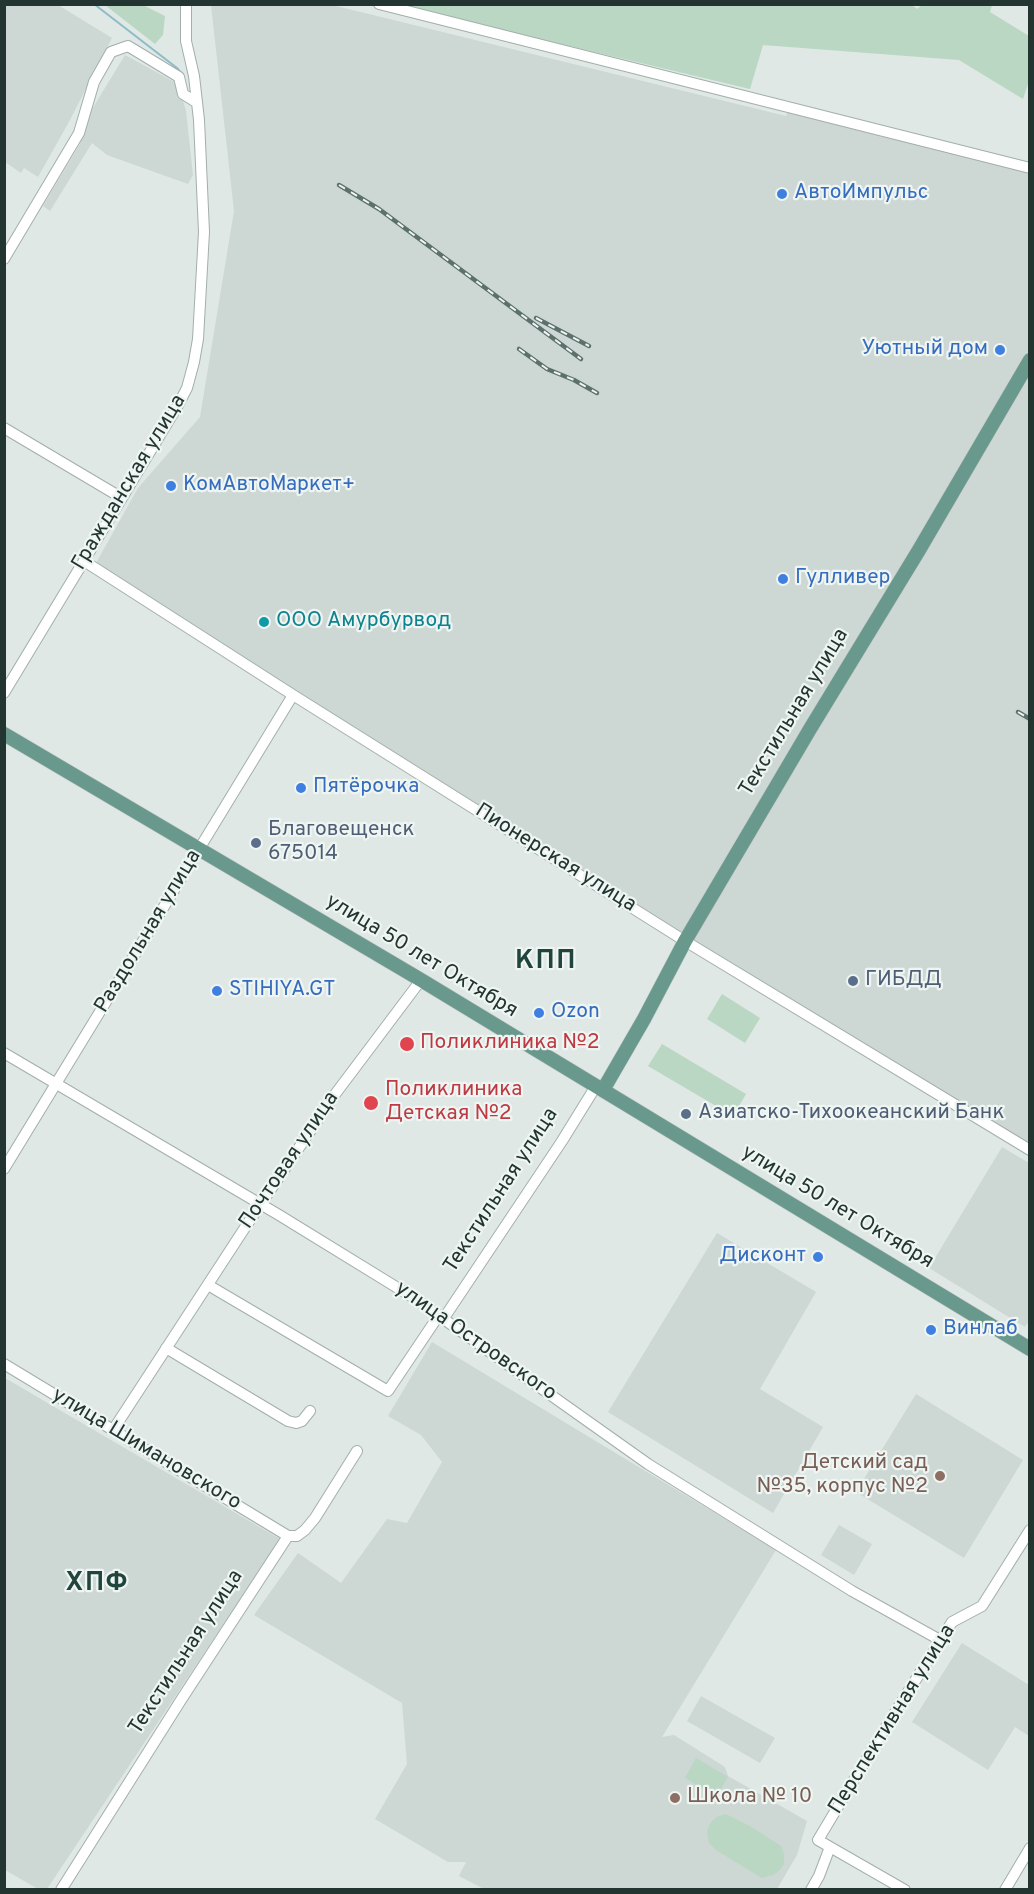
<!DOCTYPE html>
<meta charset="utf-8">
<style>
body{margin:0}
#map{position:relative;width:1034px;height:1894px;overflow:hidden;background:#dfe8e4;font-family:Overpass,sans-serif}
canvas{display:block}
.frame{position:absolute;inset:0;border:6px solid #223531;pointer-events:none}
</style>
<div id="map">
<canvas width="1034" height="1894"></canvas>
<div class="frame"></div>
</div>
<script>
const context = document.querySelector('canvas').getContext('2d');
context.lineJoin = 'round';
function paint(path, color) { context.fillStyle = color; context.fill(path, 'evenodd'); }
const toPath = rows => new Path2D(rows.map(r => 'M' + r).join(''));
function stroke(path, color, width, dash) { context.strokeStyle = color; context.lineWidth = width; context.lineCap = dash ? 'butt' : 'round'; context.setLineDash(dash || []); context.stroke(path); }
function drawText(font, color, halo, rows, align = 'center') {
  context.font = font + ' Overpass,sans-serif'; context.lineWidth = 4.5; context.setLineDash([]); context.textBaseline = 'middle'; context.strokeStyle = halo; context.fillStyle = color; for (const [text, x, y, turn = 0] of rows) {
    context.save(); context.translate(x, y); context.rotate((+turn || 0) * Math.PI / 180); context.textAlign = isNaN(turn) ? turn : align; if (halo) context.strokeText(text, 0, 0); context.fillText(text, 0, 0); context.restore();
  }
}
paint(toPath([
 [4,5,58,5,112,38,70,120,38,177,24,168,21,173,5,162],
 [211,5,332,5,786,116,788,111,1029,171,1029,1150,378,748,96,563,138,488,200,417,234,211],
 [125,55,178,84,186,111,193,175,188,184,107,155,92,143,50,211,43,206,80,144,83,124],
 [1002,1147,1029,1163,1030,1319,1025,1327,929,1268],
 [717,1233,816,1292,760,1389,823,1427,773,1513,608,1412],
 [432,1342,776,1550,662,1737,674,1735,725,1767,728,1776,807,1821,797,1855,777,1889,484,1889,459,1876,466,1862,448,1862,375,1819,407,1764,402,1703,254,1615,298,1553,341,1583,387,1519,407,1523,442,1462,421,1435,388,1416],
 [5,1378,280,1539,47,1889,38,1889,5,1870],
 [916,1394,1023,1460,964,1558,856,1492],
 [839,1525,872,1544,854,1575,821,1555],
 [962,1643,1029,1685,1029,1736,1015,1727,988,1770,912,1722],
 [701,1696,775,1738,760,1763,687,1721]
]), '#cdd7d3');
paint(toPath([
 [910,4,917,9,922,5,992,5,990,12,1029,36,1029,81,1023,99,959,60,763,45,750,89,397,5],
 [105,5,143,5,165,16,163,35,155,44],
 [722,994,760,1018,745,1043,707,1019],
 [662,1044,746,1094,733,1116,648,1066],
 [696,1758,728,1777,716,1797,685,1778],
 [726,1814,748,1825,781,1846,784,1854,784,1864,779,1871,773,1875,762,1878,716,1850,709,1843,707,1831,710,1824,716,1817]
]), '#bad7c3');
stroke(toPath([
 [94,4,177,68,182,74]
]), '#8dbcc7', 2);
const minor = toPath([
 [379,4,1030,168],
 [4,259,79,133,94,82,111,52,128,46,179,77,183,94,196,102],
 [4,428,122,498],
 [84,561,293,695,685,941,1030,1150],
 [4,693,177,407,187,388,194,362,198,339,204,232,199,120,194,76,186,41,186,4],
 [4,1053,279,1215,414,1298,648,1464,852,1591,940,1640],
 [4,1169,293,695],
 [208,1285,388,1391,439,1315],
 [444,1318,562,1141,596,1086],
 [166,1348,288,1421,296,1423,302,1421,310,1411],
 [4,1364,288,1536],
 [113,1430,246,1226,336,1093,421,980],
 [288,1536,297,1536,305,1530,315,1518,357,1451],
 [830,1847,905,1890],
 [61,1890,181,1700,288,1536],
 [811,1890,819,1876,830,1847,818,1840,879,1738,952,1622,982,1606,1030,1530],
 [1005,1890,1030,1848]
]);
const major = toPath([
 [4,734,421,980,1030,1349],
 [603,1090,644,1019,685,941,810,729,919,550,1030,360]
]);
stroke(minor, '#a3afab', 12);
stroke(major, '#bdc2c1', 15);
stroke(minor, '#fff', 10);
stroke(major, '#69988d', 14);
const rail = toPath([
 [339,185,379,209,581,359],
 [536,318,589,346],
 [519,349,547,369,574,380,597,393],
 [1018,712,1030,719]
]);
stroke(rail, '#5c716c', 4.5);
stroke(rail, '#eef5f2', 2, [7]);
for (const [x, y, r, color] of [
 [782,194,6,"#3f7fe0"],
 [1000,350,6,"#3f7fe0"],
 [171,486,6,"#3f7fe0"],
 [783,579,6,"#3f7fe0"],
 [264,622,6,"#0f9aa8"],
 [301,788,6,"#3f7fe0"],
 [256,843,6,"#5c6f8a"],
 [853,981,6,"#5c6f8a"],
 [217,991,6,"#3f7fe0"],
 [539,1013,6,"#3f7fe0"],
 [407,1044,8,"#e0444e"],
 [371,1103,8,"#e0444e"],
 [686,1114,6,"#5c6f8a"],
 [818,1257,6,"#3f7fe0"],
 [931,1330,6,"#3f7fe0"],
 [940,1476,6,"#8d6e63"],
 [675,1798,6,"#8d6e63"]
]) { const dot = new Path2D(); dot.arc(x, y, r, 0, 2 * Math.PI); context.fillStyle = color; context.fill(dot); stroke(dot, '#eef5f2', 2); }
drawText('21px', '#366cbe', '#eef5f2', [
 ["АвтоИмпульс",794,194],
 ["Уютный дом",988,350,"right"],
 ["КомАвтоМаркет+",183,486],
 ["Гулливер",795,579],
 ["Пятёрочка",313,788],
 ["STIHIYA.GT",229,991],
 ["Ozon",551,1013],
 ["Дисконт",806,1257,"right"],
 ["Винлаб",943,1330]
], 'left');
drawText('21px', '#223531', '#eef5f2', [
 ["Гражданская улица",130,483,-59],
 ["Текстильная улица",795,713,-59],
 ["Пионерская улица",555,859,32],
 ["Раздольная улица",149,932,-59],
 ["улица 50 лет Октября",421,957,31],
 ["Почтовая улица",290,1161,-56],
 ["Текстильная улица",502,1191,-57],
 ["улица 50 лет Октября",837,1208,31],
 ["улица Островского",475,1342,35],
 ["улица Шимановского",146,1450,31],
 ["Текстильная улица",187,1653,-57],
 ["Перспективная улица",893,1720,-58]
]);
drawText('21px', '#0d838f', '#eef5f2', [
 ["ООО Амурбурвод",276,622]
], 'left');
drawText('21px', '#4e5e75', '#eef5f2', [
 ["Благовещенск",268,831],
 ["675014",268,855],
 ["ГИБДД",865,981],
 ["Азиатско-Тихоокеанский Банк",698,1114]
], 'left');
drawText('21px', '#be3a42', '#eef5f2', [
 ["Поликлиника №2",420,1044],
 ["Поликлиника",385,1091],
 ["Детская №2",385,1115]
], 'left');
drawText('21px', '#785e54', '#eef5f2', [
 ["Детский сад",928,1464],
 ["№35, корпус №2",928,1488],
 ["Школа № 10",687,1798,"left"]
], 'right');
context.letterSpacing = '1.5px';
drawText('bold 27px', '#21443d', '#eef5f2', [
 ["КПП",546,963],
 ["ХПФ",97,1585]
]);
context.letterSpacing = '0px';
</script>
